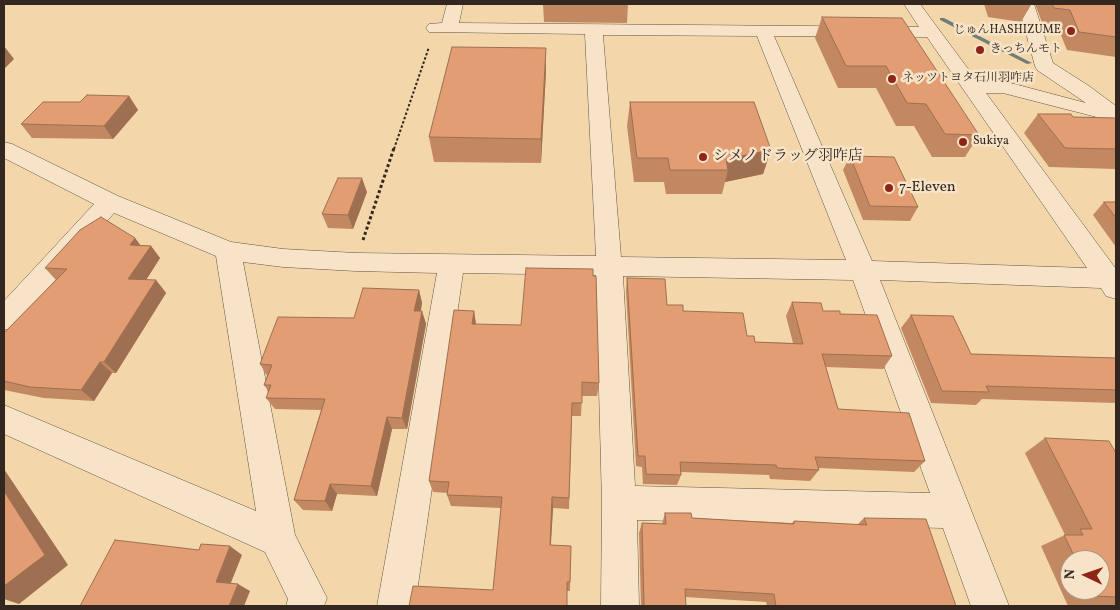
<!DOCTYPE html>
<meta charset="utf-8">
<style>
body{margin:0}
#map{position:relative;width:1120px;height:610px;overflow:hidden;background:#f3d6aa;font-family:Vollkorn,serif}
canvas{display:block}
.frame{position:absolute;inset:0;border:5px solid #332720;pointer-events:none}
.north{position:absolute;left:1060px;top:550px;width:50px;height:50px;box-sizing:border-box;background:#f7e4c8;border:1px solid #a99885;border-radius:50%;rotate:273deg;font-size:14px;font-weight:700;line-height:20px;text-align:center;color:#332720}
.north::after{content:'';display:block;margin:auto;width:18px;height:22px;background:#8f2418;clip-path:polygon(50% 0,100% 100%,50% 72%,0 100%)}
</style>
<div id="map">
<canvas width="1120" height="610"></canvas>
<div class="frame"></div>
<div class="north">N</div>
</div>
<script>
const context = document.querySelector('canvas').getContext('2d');
context.lineJoin = 'round';
const toPath = rows => new Path2D(rows.map(r => 'M' + r).join(''));
function paint(path, color) { context.fillStyle = color; context.fill(path, 'evenodd'); }
function stroke(path, color, width, dash) { context.strokeStyle = color; context.lineWidth = width; context.lineCap = dash ? 'butt' : 'round'; context.setLineDash(dash || []); context.stroke(path); }
function drawText(font, color, halo, rows, align = 'center') {
  context.font = font + ' Vollkorn,"Noto Serif JP",serif'; context.lineWidth = 5; context.setLineDash([]); context.textBaseline = 'middle'; context.strokeStyle = halo; context.fillStyle = color; for (const [text, x, y, turn = 0] of rows) {
    context.save(); context.translate(x, y); context.rotate((+turn || 0) * Math.PI / 180); context.textAlign = isNaN(turn) ? turn : align; if (halo) context.strokeText(text, 0, 0); context.fillText(text, 0, 0); context.restore();
  }
}
paint(toPath([
 [940,18,944,18,1032,63,1027,64,940,20,940,18]
]), '#737d77');
const minor = toPath([
 [447,4,463,4,459,23,919,27,904,4,920,4,977,81,1003,81,1086,103,1037,70,1035,66,1018,4,1034,4,1053,63,1089,86,1116,106,1116,122,1003,93,986,93,1116,269,1116,299,1106,296,1101,288,880,280,1009,606,971,606,943,528,637,520,639,606,601,606,602,503,596,275,463,273,415,606,377,606,437,273,356,271,283,267,243,262,295,535,327,598,324,606,286,606,288,599,265,552,4,434,4,405,256,511,216,256,114,213,14,327,4,330,4,301,94,204,4,158,4,142,12,144,118,196,231,242,283,249,356,253,596,256,585,34,429,32,426,28,429,24,442,23,447,4],
 [603,35,757,36,846,260,621,257,603,35],
 [774,36,927,37,1087,268,872,261,774,36],
 [623,276,853,280,930,493,635,486,623,276]
]);
stroke(minor, '#635342', 1);
stroke(toPath([
 [394,149,429,47]
]), '#332720', 2, [2.5, 2]);
stroke(toPath([
 [363,240,394,148]
]), '#332720', 3, [3, 2.5]);
paint(minor, '#f7e4c8');
paint(toPath([
 [543,4,628,4,627,23,544,22],
 [984,4,1031,4,1031,5,1021,22,988,17],
 [1035,4,1116,4,1116,57,1067,50,1058,28,1043,25],
 [822,17,979,135,965,157,932,157,914,126,896,126,876,88,838,88,815,38],
 [546,71,541,163,434,162,429,137],
 [129,96,138,110,113,139,32,138,21,124,80,102],
 [630,102,771,150,763,174,725,182,722,194,666,194,664,182,634,182,627,126],
 [1038,114,1073,117,1116,118,1116,169,1049,167,1024,133],
 [850,156,918,207,910,221,863,220,843,170],
 [367,192,353,229,328,228,322,214],
 [1104,202,1116,202,1116,247,1093,215],
 [135,238,140,245,151,246,160,258,146,280,156,280,166,293,116,373,112,373,94,401,44,398,4,390,4,333,56,280,45,268],
 [627,278,667,305,747,336,755,342,793,343,786,316,792,302,823,311,840,314,892,356,883,369,826,367,838,409,925,461,914,472,818,468,819,470,810,481,770,479,769,475,681,472,681,475,677,485,643,484,642,467,636,466,626,291],
 [419,290,422,303,421,311,422,311,426,324,407,429,392,429,377,496,337,494,332,511,303,510,294,500,321,410,275,409,266,398,269,392,264,385,267,376,260,364,354,318],
 [474,311,476,324,599,383,597,396,582,396,581,416,572,416,569,509,553,508,551,545,571,546,570,591,493,590,501,508,451,506,447,495,448,493,433,492,429,481],
 [911,315,971,354,1116,358,1116,403,982,399,976,405,931,403,901,328],
 [1045,438,1116,453,1116,606,1068,606,1041,546,1065,535,1025,453],
 [1070,560,1100,560,1100,590,1070,590],
 [665,513,692,518,792,523,794,521,857,525,864,518,956,606,767,606,766,602,685,597,686,606,641,606,639,533,642,523,662,524]
]), '#c28862');
paint(toPath([
 [4,46,14,59,4,69],
 [546,48,546,71,541,163,541,139],
 [129,96,138,110,113,139,104,126],
 [771,150,763,174,725,182,728,170,726,159],
 [362,178,367,192,353,229,348,215],
 [135,238,144,250,130,245],
 [151,246,160,258,139,291,128,279],
 [156,280,166,293,116,373,104,362],
 [419,290,422,303,418,324,414,311],
 [422,311,426,324,407,429,402,418],
 [474,311,476,325,472,324],
 [100,362,112,373,94,401,81,390],
 [387,417,392,429,377,496,371,486],
 [4,469,68,565,19,604,4,599],
 [330,484,337,494,332,511,325,501],
 [552,497,553,508,550,555,550,545],
 [230,546,242,555,228,590,216,582],
 [238,584,250,591,244,606,229,606]
]), '#9e6f50');
const building = toPath([
 [1052,4,1116,4,1116,37,1079,32,1070,10,1054,8,1052,4],
 [822,17,902,18,979,135,945,134,926,104,907,103,886,66,846,66,822,17],
 [452,47,546,48,541,139,429,137,452,47],
 [87,95,129,96,104,126,21,124,43,102,80,102,87,95],
 [630,102,754,102,771,150,726,159,728,170,670,170,668,158,637,158,630,102],
 [1038,114,1071,114,1073,117,1116,118,1116,149,1065,148,1038,114],
 [850,156,894,157,918,207,870,206,850,156],
 [338,178,362,178,348,215,322,214,338,178],
 [1104,202,1116,202,1116,218,1104,202],
 [101,217,135,238,130,245,151,246,128,279,156,280,104,362,100,362,81,390,30,387,4,381,4,333,67,269,45,268,80,230,101,217],
 [526,268,593,269,593,276,596,276,599,383,582,382,582,403,572,403,569,498,552,497,550,545,571,546,570,582,567,582,567,606,409,606,413,586,493,590,502,497,447,495,449,482,429,481,454,310,474,311,472,324,521,325,526,268],
 [627,278,665,279,667,305,683,305,683,311,743,313,747,336,754,336,755,342,803,344,792,302,821,303,823,311,840,311,840,314,877,315,892,356,822,354,838,409,909,413,925,461,815,457,819,470,777,468,776,465,680,462,681,475,646,474,645,456,638,456,627,278],
 [363,288,419,290,414,311,422,311,402,418,387,417,371,486,330,484,325,501,294,500,325,399,266,398,271,385,264,385,272,365,260,364,278,317,354,318,363,288],
 [911,315,953,316,971,354,1116,358,1116,390,986,386,989,392,942,391,911,315],
 [1045,438,1109,441,1116,453,1116,597,1094,596,1091,590,1100,590,1100,560,1076,560,1064,535,1083,535,1080,529,1092,529,1045,438],
 [4,491,45,555,4,586,4,491],
 [665,513,691,513,692,518,794,524,794,521,867,525,864,518,926,519,956,606,776,606,774,594,685,589,686,606,644,606,642,523,666,524,665,513],
 [115,540,199,550,201,544,230,546,216,582,238,584,229,606,80,606,115,540]
]);
paint(building, '#e29e72');
stroke(building, '#9e6f50', 1);
for (const [x, y, r, color] of [
 [1071,31,5,"#8f2418"],
 [980,50,5,"#8f2418"],
 [892,79,5,"#8f2418"],
 [963,142,5,"#8f2418"],
 [703,157,5,"#8f2418"],
 [889,188,5,"#8f2418"]
]) { const dot = new Path2D(); dot.arc(x, y, r, 0, 2 * Math.PI); context.fillStyle = color; context.fill(dot); stroke(dot, '#f7e4c8', 2); }
drawText('12px', '#332720', '#f7e4c8', [
 ["じゅんHASHIZUME",1061,31,"right"],
 ["きっちんモト",990,50],
 ["ネッツトヨタ石川羽咋店",902,79],
 ["Sukiya",973,142]
], 'left');
drawText('15px', '#332720', '#f7e4c8', [
 ["シメノドラッグ羽咋店",713,157],
 ["7-Eleven",899,188]
], 'left');
</script>
